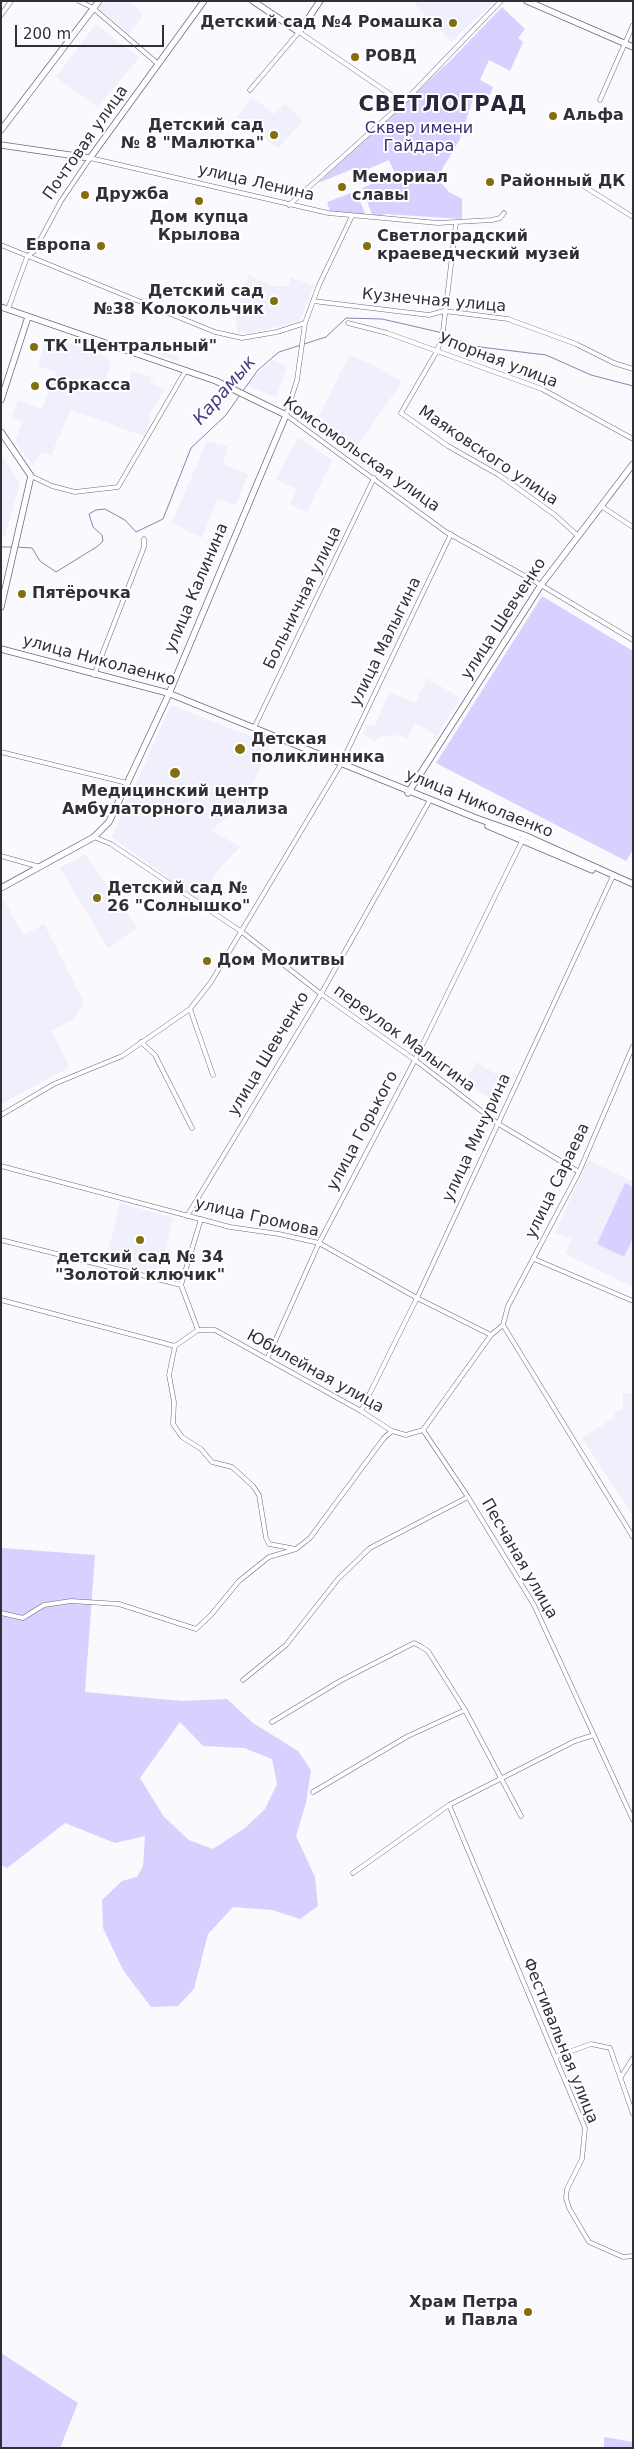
<!DOCTYPE html>
<meta charset="utf-8">
<style>
body{margin:0}
#map{position:relative;width:634px;height:2449px;overflow:hidden;background:#f9f9fe;font-family:"DejaVu Sans",sans-serif}
canvas{display:block}
.frame{position:absolute;inset:0;border:2px solid #313039;pointer-events:none}
.scale{position:absolute;left:15px;top:25px;width:149px;height:22px;box-sizing:border-box;border:2px solid #313039;border-top:0;padding-left:6px;font-size:15px;line-height:18px;white-space:nowrap;color:#313039;-webkit-text-stroke:4px #fff;paint-order:stroke}
</style>
<div id="map">
<canvas width="634" height="2449"></canvas>
<div class="frame"></div>
<div class="scale">200 m</div>
</div>
<script>
const context = document.querySelector('canvas').getContext('2d');
context.lineJoin = 'round';
function paint(path, color) { context.fillStyle = color; context.fill(path, 'evenodd'); }
const toPath = rows => new Path2D(rows.map(r => 'M' + r).join(''));
function stroke(path, color, width, dash) { context.strokeStyle = color; context.lineWidth = width; context.lineCap = dash ? 'butt' : 'round'; context.setLineDash(dash || []); context.stroke(path); }
function drawText(font, color, halo, rows, align = 'center') {
  context.font = font + ' "DejaVu Sans",sans-serif'; context.lineWidth = 4; context.setLineDash([]); context.textBaseline = 'middle'; context.strokeStyle = halo; context.fillStyle = color; for (const [text, x, y, turn = 0] of rows) {
    context.save(); context.translate(x, y); context.rotate((+turn || 0) * Math.PI / 180); context.textAlign = isNaN(turn) ? turn : align; if (halo) context.strokeText(text, 0, 0); context.fillText(text, 0, 0); context.restore();
  }
}
paint(toPath([
 [106,1,128,1,144,14,129,34,100,9],
 [417,1,495,1,451,42,415,4],
 [96,24,139,58,97,107,56,77],
 [252,97,274,114,285,104,303,121,278,148,236,118],
 [248,275,272,286,288,286,291,277,314,286,299,322,249,333,237,332,236,316],
 [60,340,102,354,111,364,105,381,127,388,132,371,155,378,149,383,165,389,148,417,151,419,144,436,71,410,51,455,40,452,34,466,15,442,23,421,12,417,18,400,42,409,56,372,38,366,45,344,57,348],
 [131,340,178,357,177,361,129,344],
 [349,355,378,367,402,382,355,449,325,428,328,423,319,416],
 [273,360,287,366,276,398,246,385],
 [298,437,332,460,307,512,290,505,296,489,276,479],
 [207,441,228,447,223,464,248,474,236,505,217,499,202,538,172,523],
 [1,454,20,483,5,536,1,537],
 [427,678,460,698,437,736,415,723,407,739,399,735,378,737,376,741,363,734,368,724,375,726,389,692,415,703],
 [171,705,270,744,245,804,211,830,240,847,217,871,199,900,112,837],
 [85,854,137,928,108,948,60,868],
 [1,896,24,935,44,924,84,1003,72,1020,51,1031,70,1067,1,1104],
 [476,1062,507,1081,495,1101,464,1082],
 [588,1160,631,1181,633,1177,633,1287,565,1254,572,1239,555,1233],
 [120,1203,173,1218,160,1275,106,1262],
 [623,1393,633,1393,633,1516,582,1438,615,1417,614,1413,623,1409]
]), '#f0effc');
paint(toPath([
 [502,7,525,29,518,38,523,42,510,71,489,60,480,80,493,87,490,95,475,93,460,139,437,178,449,192,462,199,462,219,385,214,373,217,362,188,395,174,389,160,356,174,353,169,318,183,451,60],
 [356,191,366,216,330,211,327,202],
 [542,596,633,651,633,850,626,861,436,763],
 [625,1183,633,1187,633,1238,624,1257,597,1244],
 [1,1548,95,1555,85,1692,182,1701,227,1699,253,1723,298,1751,311,1770,306,1803,296,1836,315,1877,318,1906,300,1919,272,1910,233,1907,208,1934,194,1989,178,2006,151,2007,123,1970,103,1928,102,1900,122,1881,137,1877,143,1866,145,1836,115,1843,65,1823,7,1868,1,1865],
 [180,1722,203,1746,244,1748,272,1759,277,1784,265,1809,245,1828,213,1849,189,1840,164,1817,140,1778],
 [1,2353,78,2403,60,2448,1,2448],
 [604,2437,633,2442,633,2448,604,2448]
]), '#d7d1ff');
stroke(toPath([
 [242,392,258,370,279,352,326,337,346,318,382,319,443,333,472,346,546,355,591,375,633,386],
 [1,547,12,547],
 [16,547,32,548,40,561,56,572,98,546,103,541,102,535,93,527,89,514,96,510,105,509,125,520,136,532,163,519,191,448,226,415,240,395]
]), '#8a83b1', 1);
const street = toPath([
 [79,1,93,8,157,63],
 [1,15,11,1],
 [250,90,299,32,403,103],
 [600,100,633,25],
 [577,182,633,217],
 [289,205,403,103,501,1],
 [352,216,319,285,305,323,297,380,286,415,446,532,541,585,633,640],
 [1,245,215,332,242,338,277,332,305,323],
 [313,301,429,315,444,311,508,319,576,344,614,363,633,369],
 [8,309,27,257,34,251,61,201,90,158,328,213,438,223,492,220,500,218,504,213],
 [348,323,387,333,542,389,633,439],
 [443,331,456,223],
 [441,340,437,351,401,413,448,446,499,475,555,515,578,536],
 [31,476,52,486,75,492,118,487,186,370],
 [601,506,633,527],
 [94,675,144,547,144,539],
 [254,728,374,478],
 [1,752,127,783],
 [94,837,111,844,242,932,321,994,415,1060,497,1123,579,1172],
 [1,856,40,867],
 [190,1009,213,1075],
 [141,1042,155,1055,192,1128],
 [633,1046,579,1172,508,1306,503,1325,633,1537],
 [1,1115,54,1084,122,1056,190,1009,211,982,341,764,451,534],
 [1,1166,230,1227,279,1234,319,1243,417,1298,491,1335],
 [187,1216,321,994,430,800],
 [1,1240,181,1285],
 [534,1259,633,1301],
 [1,1300,175,1346,198,1330,215,1330,361,1411,392,1431,406,1435,423,1430,491,1335,503,1325],
 [198,1330,181,1285,201,1219],
 [175,1346,169,1375,174,1402,173,1424,182,1437,201,1449,212,1462,232,1467,253,1486,259,1495,266,1538,269,1544,296,1549],
 [267,1359,319,1243,415,1060,523,839],
 [361,1411,417,1298,613,876],
 [423,1430,468,1497,534,1605,633,1820],
 [1,1613,23,1618,44,1605,71,1601,119,1604,196,1629,211,1615,239,1581,269,1557,296,1549,310,1538,384,1438,392,1431],
 [243,1680,286,1645,338,1579,370,1548,468,1497],
 [272,1722,340,1681,414,1643,420,1646,428,1651,465,1710,521,1816],
 [313,1792,408,1736,465,1710],
 [449,1805,585,2128,582,2159,567,2189,566,2198,569,2208,589,2242,623,2257,633,2256],
 [353,1873,449,1805,575,1741,594,1735],
 [555,2057,591,2044,610,2048,633,2114],
 [621,2077,633,2058]
]);
const secondary = toPath([
 [253,1,299,32,320,1],
 [527,1,633,47],
 [1,130,99,1],
 [1,145,90,158,204,1],
 [1,307,216,381,286,415,168,696,109,822,94,837,1,888],
 [1,400,28,317],
 [1,432,31,476,1,607],
 [1,649,168,693,476,818,524,835,633,884],
 [408,793,541,585,633,464],
 [488,826,592,870]
]);
stroke(street, '#6d6a7f', 5);
stroke(secondary, '#6d6a7f', 7);
stroke(street, '#fff', 4);
stroke(secondary, '#fff', 5.5);
for (const [x, y, r, color] of [
 [453,23,5,"#846f0e"],
 [355,57,5,"#846f0e"],
 [553,116,5,"#846f0e"],
 [274,135,5,"#846f0e"],
 [490,182,5,"#846f0e"],
 [342,187,5,"#846f0e"],
 [85,195,5,"#846f0e"],
 [199,201,5,"#846f0e"],
 [101,246,5,"#846f0e"],
 [367,246,5,"#846f0e"],
 [274,301,5,"#846f0e"],
 [34,347,5,"#846f0e"],
 [35,386,5,"#846f0e"],
 [22,594,5,"#846f0e"],
 [240,749,6,"#846f0e"],
 [175,773,6,"#846f0e"],
 [97,898,5,"#846f0e"],
 [207,961,5,"#846f0e"],
 [140,1240,5,"#846f0e"],
 [528,2312,5,"#846f0e"]
]) { const dot = new Path2D(); dot.arc(x, y, r, 0, 2 * Math.PI); context.fillStyle = color; context.fill(dot); stroke(dot, '#fff', 2); }
drawText('bold 16px', '#313039', '#fff', [
 ["Детский сад №4 Ромашка",443,23,"right"],
 ["РОВД",365,57],
 ["Альфа",563,116],
 ["Детский сад",264,126,"right"],
 ["№ 8 \"Малютка\"",264,144,"right"],
 ["Мемориал",352,178],
 ["славы",352,196],
 ["Районный ДК",500,182],
 ["Дружба",95,195],
 ["Дом купца",199,218,"center"],
 ["Крылова",199,236,"center"],
 ["Светлоградский",377,237],
 ["краеведческий музей",377,255],
 ["Европа",91,246,"right"],
 ["Детский сад",264,292,"right"],
 ["№38 Колокольчик",264,310,"right"],
 ["ТК \"Центральный\"",44,347],
 ["Сбркасса",45,386],
 ["Пятёрочка",32,594],
 ["Детская",251,740],
 ["поликлинника",251,758],
 ["Медицинский центр",175,792,"center"],
 ["Амбулаторного диализа",175,810,"center"],
 ["Детский сад №",107,889],
 ["26 \"Солнышко\"",107,907],
 ["Дом Молитвы",217,961],
 ["детский сад № 34",140,1258,"center"],
 ["\"Золотой ключик\"",140,1276,"center"],
 ["Храм Петра",518,2303,"right"],
 ["и Павла",518,2321,"right"]
], 'left');
drawText('16px', '#3e2b73', '#fff', [
 ["Сквер имени",419,129],
 ["Гайдара",419,147]
]);
drawText('16px', '#313039', '#fff', [
 ["Почтовая улица",86,143,-55],
 ["улица Ленина",256,183,13],
 ["Кузнечная улица",434,301,5],
 ["Упорная улица",498,361,21],
 ["Комсомольская улица",361,455,35],
 ["Маяковского улица",488,456,34],
 ["улица Калинина",197,588,-67],
 ["Больничная улица",303,598,-64],
 ["улица Шевченко",504,619,-57],
 ["улица Малыгина",386,642,-64],
 ["улица Николаенко",99,661,15],
 ["улица Николаенко",479,804,22],
 ["переулок Малыгина",404,1039,36],
 ["улица Шевченко",269,1054,-59],
 ["улица Горького",363,1131,-62],
 ["улица Мичурина",477,1138,-65],
 ["улица Сараева",558,1181,-64],
 ["улица Громова",257,1218,13],
 ["Юбилейная улица",315,1372,29],
 ["Песчаная улица",519,1559,60],
 ["Фестивальная улица",560,2041,68]
]);
drawText('italic 18px', '#4d3b85', '#fff', [
 ["Карамык",225,391,-49]
]);
context.letterSpacing = '1px';
drawText('bold 21px', '#2a2739', '#fff', [
 ["СВЕТЛОГРАД",443,106]
]);
context.letterSpacing = '0px';
</script>
